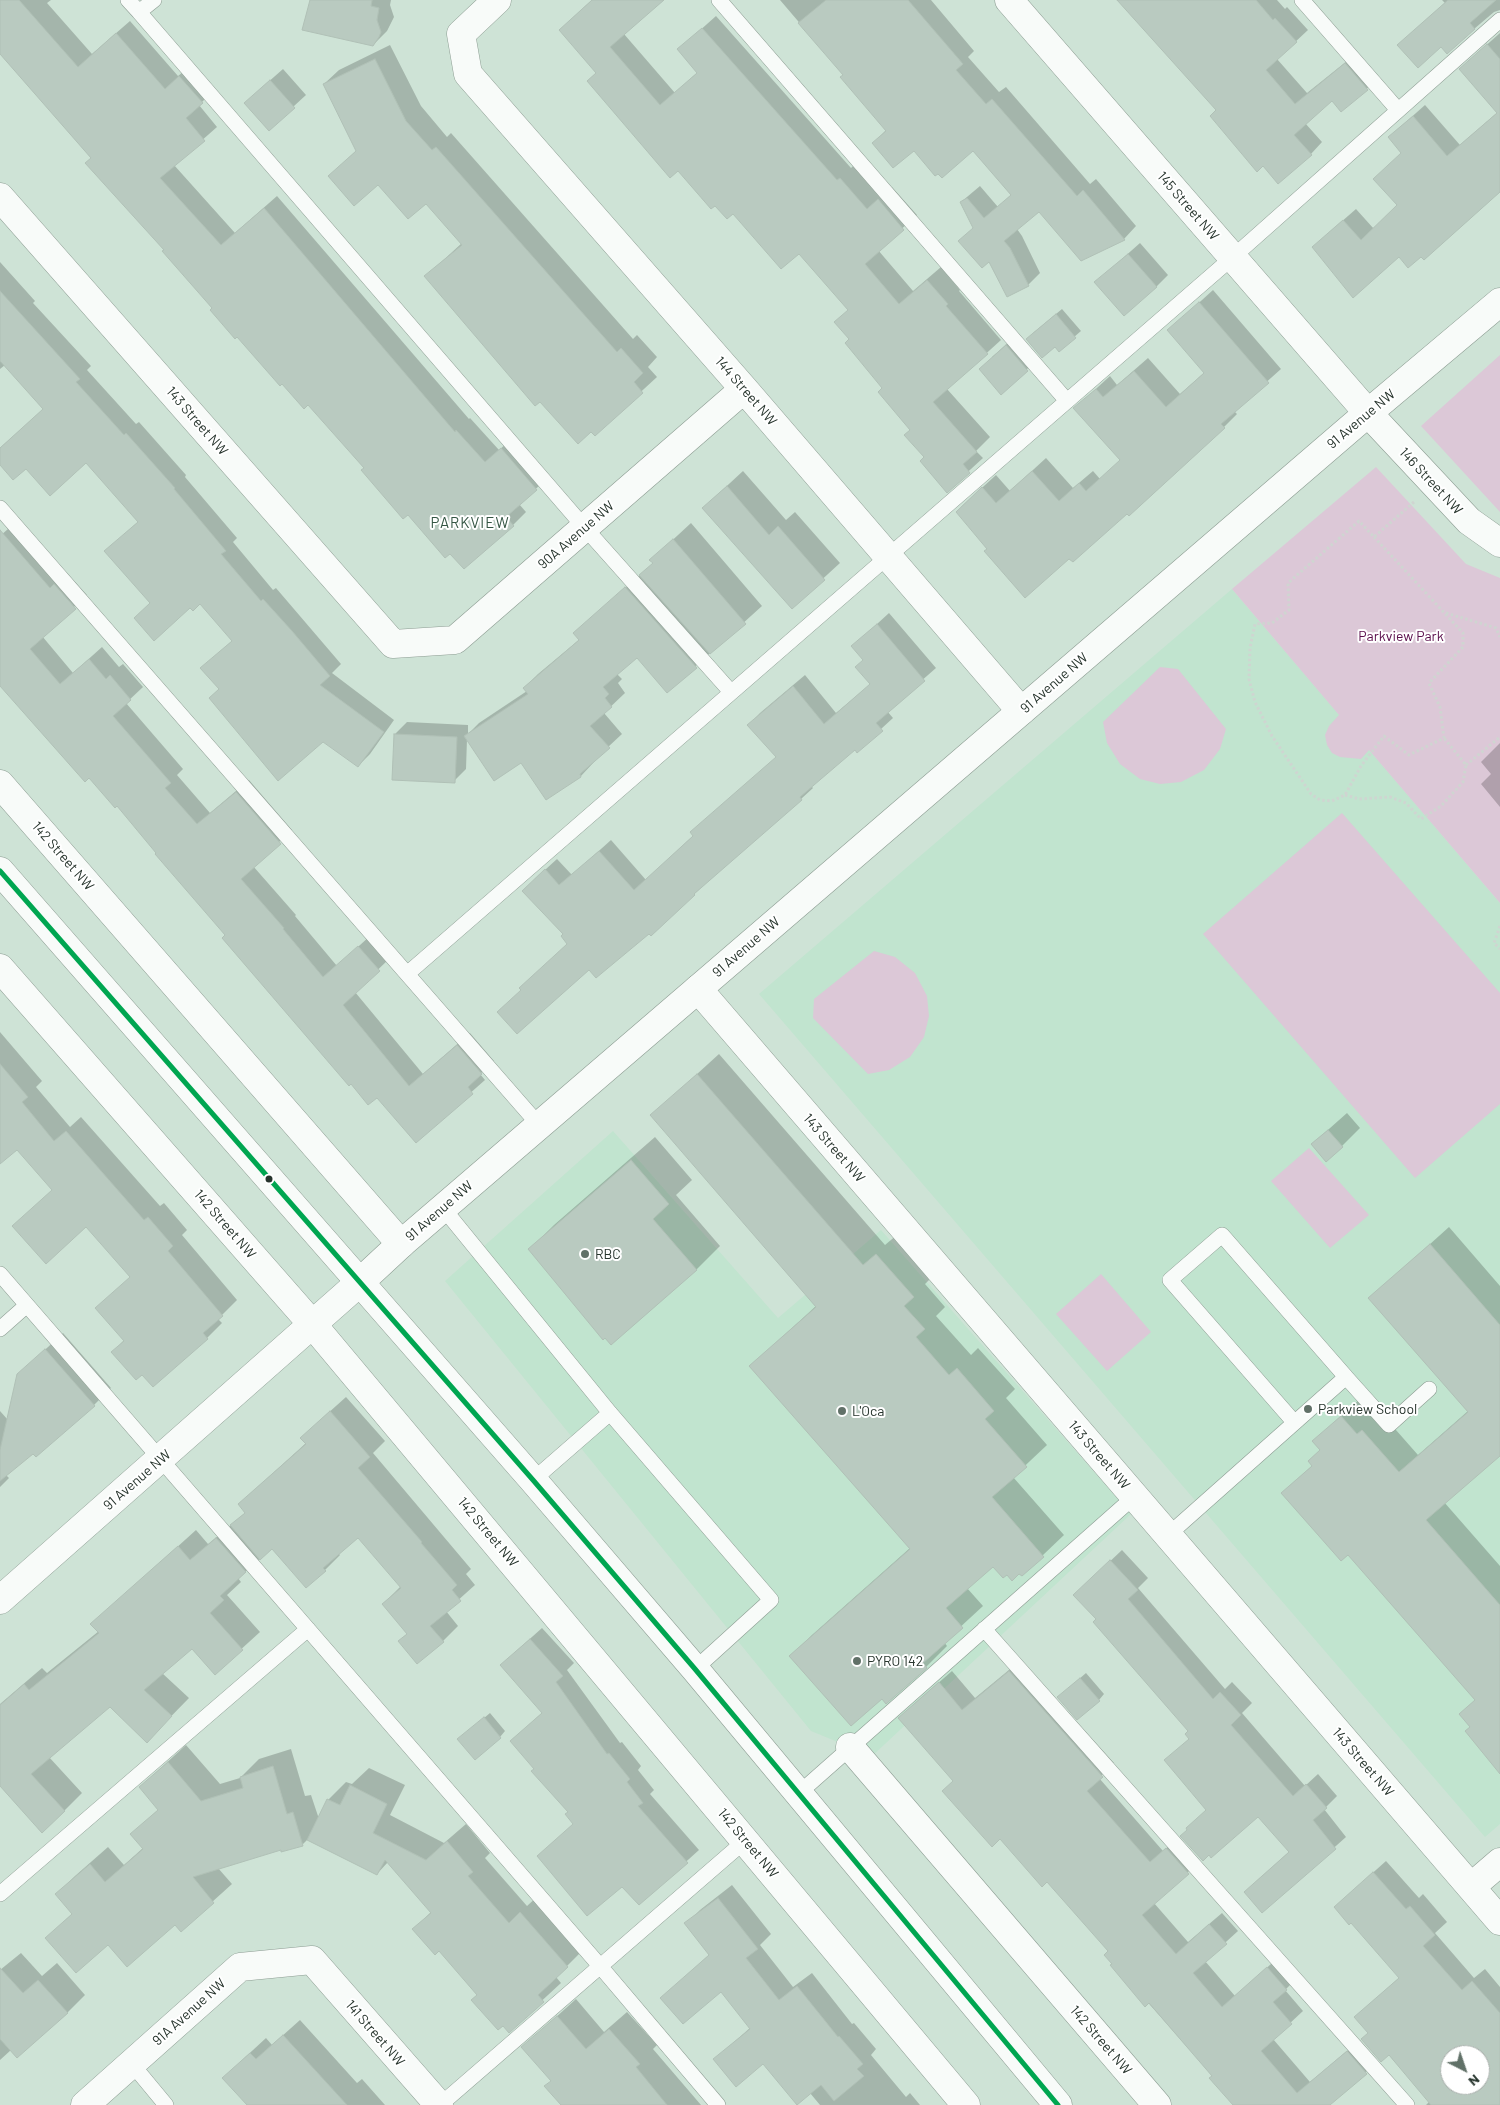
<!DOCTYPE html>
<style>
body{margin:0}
#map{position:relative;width:1500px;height:2105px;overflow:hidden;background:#cee3d6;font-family:Barlow,sans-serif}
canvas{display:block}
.north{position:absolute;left:1440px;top:2045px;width:50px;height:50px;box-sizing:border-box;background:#fff;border:1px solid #a8aeab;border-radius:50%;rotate:139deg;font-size:14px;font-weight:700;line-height:20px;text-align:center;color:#26342c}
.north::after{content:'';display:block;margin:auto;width:18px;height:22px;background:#617168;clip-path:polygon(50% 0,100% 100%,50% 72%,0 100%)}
</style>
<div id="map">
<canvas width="1500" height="2105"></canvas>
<div class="north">N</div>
</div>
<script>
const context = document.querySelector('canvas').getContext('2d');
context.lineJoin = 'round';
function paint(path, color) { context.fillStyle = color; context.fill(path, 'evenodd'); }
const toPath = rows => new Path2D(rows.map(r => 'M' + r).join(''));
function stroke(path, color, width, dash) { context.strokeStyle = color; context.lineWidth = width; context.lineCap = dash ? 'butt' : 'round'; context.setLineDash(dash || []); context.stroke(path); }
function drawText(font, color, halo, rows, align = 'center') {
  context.font = font + ' Barlow,sans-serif'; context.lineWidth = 4; context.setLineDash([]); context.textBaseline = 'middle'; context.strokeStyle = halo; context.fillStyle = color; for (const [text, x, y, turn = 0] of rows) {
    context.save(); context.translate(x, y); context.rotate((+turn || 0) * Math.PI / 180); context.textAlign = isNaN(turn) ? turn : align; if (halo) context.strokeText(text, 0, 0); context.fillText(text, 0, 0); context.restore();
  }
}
paint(toPath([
 [1232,589,1500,903,1500,1824,1485,1837,759,994],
 [613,1131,778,1318,881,1230,1131,1514,870,1758,850,1747,811,1731,445,1281]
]), '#c1e4cf');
paint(toPath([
 [1500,355,1500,512,1421,426],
 [1376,467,1466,564,1500,578,1500,903,1369,750,1361,759,1340,757,1332,753,1327,745,1325,735,1329,726,1339,715,1232,589],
 [1160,667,1178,669,1226,729,1220,749,1204,770,1181,782,1160,784,1140,779,1120,764,1107,743,1103,722],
 [1342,813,1500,993,1500,1104,1415,1178,1203,934],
 [874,951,895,957,915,973,927,996,929,1016,924,1037,910,1057,889,1070,868,1074,813,1018,814,999],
 [1309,1148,1369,1215,1330,1248,1271,1181],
 [1101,1274,1151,1332,1107,1371,1056,1314]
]), '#dcc8d7');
paint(toPath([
 [0,0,51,0,47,3,92,54,130,21,178,76,193,64,215,89,199,105,217,127,174,165,235,233,277,196,469,419,470,418,499,450,515,436,550,476,519,504,526,512,513,525,408,514,308,404,237,335,92,157,0,52],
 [311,0,391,0,390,5,394,17,387,31,373,45],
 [592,0,663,0,624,34,675,93,698,72,679,49,716,16,851,168,854,165,881,197,892,187,917,215,878,250,913,291,941,267,960,290,959,291,1001,340,947,389,990,437,976,451,983,458,947,491,926,457,911,429,850,339,849,310,799,253,734,212,598,73,560,30],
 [780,0,931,0,974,51,968,57,999,92,1006,87,1090,184,1096,179,1136,226,1124,239,1082,259,1039,210,1017,229,1022,236,1040,273,1028,285,974,228,961,202,980,186,998,207,1012,194,973,150,874,143,886,130,844,75],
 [1120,0,1277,0,1285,9,1287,7,1308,30,1277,59,1307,93,1357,53,1379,78,1341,111,1332,100,1305,123,1322,142,1311,154,1218,110],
 [1442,0,1500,0,1500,10,1494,12,1447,52,1442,46,1398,45,1445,3],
 [1500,33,1500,191,1422,255,1399,256,1325,236,1356,209,1374,229,1399,205,1402,152,1389,137,1425,105,1460,145,1498,112,1473,57],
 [390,45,421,106,447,137,451,133,633,339,637,335,657,357,648,367,657,377,595,434,426,276,462,243,426,202,378,183,330,176,357,150,324,84,339,70],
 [283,69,306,95,269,129,258,91],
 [1140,243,1168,275,1156,287,1096,282],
 [0,262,35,301,33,303,91,366,87,370,136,424,139,422,186,475,185,477,237,538,233,542,273,590,276,588,341,664,332,673,394,720,370,754,358,766,323,740,210,698,220,688,202,668,233,640,201,602,190,606,151,603,118,540,139,521,87,461,26,467,0,463,0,448,44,409,5,365,0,369],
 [1213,290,1281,369,1234,411,1237,414,1224,427,1127,512,1070,557,989,548,961,507,996,475,1010,491,1046,458,1073,488,1093,471,1100,479,1122,460,1075,408,1110,376,1117,385,1148,358,1180,394,1205,372,1169,330],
 [1062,309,1081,331,1059,350,1055,345,1033,333],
 [1018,334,1039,358,1001,393,992,357],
 [743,471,786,520,795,512,840,563,792,607,703,508],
 [16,522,63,576,67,573,87,595,42,636,73,673,102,647,119,667,123,664,143,687,126,703,183,769,177,775,210,813,249,780,292,830,253,866,296,915,295,916,337,966,371,935,391,957,355,992,423,1074,470,1033,494,1061,480,1074,485,1080,416,1141,117,805,0,684,0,536],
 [691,523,762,606,667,692,637,656,617,674,622,679,618,683,625,693,604,713,622,734,593,761,594,762,581,776,547,798,522,761,467,739,466,769,454,781,395,734,407,722,468,725,468,734,479,723,527,691,524,688,538,674,580,639,589,620,654,563,651,560],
 [889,613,936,668,887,711,893,718,857,751,855,748,811,786,813,788,801,799,706,883,651,934,650,932,589,968,522,989,568,944,535,879,557,859,572,875,611,840,646,880,777,757,749,725,760,713,805,675,836,713,871,684,864,659,853,646],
 [1500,743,1500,807,1481,784,1491,774,1481,762],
 [0,1032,42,1081,36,1087,70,1127,81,1117,160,1206,164,1203,187,1230,182,1235,237,1300,218,1319,222,1323,207,1338,142,1373,113,1352,124,1340,131,1276,17,1148,0,1152],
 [719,1054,885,1245,898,1234,934,1275,925,1284,945,1307,936,1316,971,1355,978,1348,1015,1389,1006,1398,1047,1445,1013,1477,1064,1535,1022,1575,1019,1572,1007,1573,993,1565,967,1588,983,1606,944,1642,947,1646,926,1667,882,1697,791,1656,812,1635,910,1548,751,1366,817,1305,652,1115],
 [1347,1113,1360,1128,1342,1146,1312,1144],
 [655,1137,692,1180,676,1195,720,1246,696,1270,530,1249,554,1225],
 [1449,1227,1500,1286,1500,1454,1444,1502,1500,1566,1500,1772,1471,1727,1476,1699,1348,1553,1283,1493,1313,1465,1321,1449,1314,1441,1360,1399,1381,1413,1418,1455,1468,1411,1370,1298],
 [63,1333,111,1388,94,1405,6,1475,9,1478,0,1487,0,1411,8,1420,18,1375],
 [346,1397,385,1441,373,1453,471,1569,466,1574,475,1585,446,1611,458,1626,443,1641,399,1641,408,1633,383,1604,401,1586,358,1536,338,1553,340,1555,325,1570,273,1547,238,1578,241,1582,227,1595,260,1632,215,1673,192,1647,162,1673,189,1698,147,1741,110,1705,49,1757,82,1793,64,1811,0,1785,0,1704,42,1668,47,1673,99,1631,92,1624,196,1530,208,1544,235,1522,246,1512,239,1504,306,1443,317,1423],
 [1122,1550,1148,1578,1138,1588,1225,1689,1232,1682,1252,1703,1242,1713,1305,1786,1318,1774,1337,1796,1324,1809,1346,1837,1263,1911,1245,1892,1290,1851,1258,1815,1188,1830,1207,1809,1166,1760,1190,1738,1190,1731,1097,1619,1086,1584],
 [542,1628,574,1663,567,1670,620,1743,622,1742,641,1766,638,1770,654,1790,650,1794,699,1850,639,1904,574,1823,569,1812,536,1768,511,1741,543,1712,514,1653],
 [1021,1660,1114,1763,1099,1778,1163,1851,1179,1837,1200,1861,1154,1903,1188,1942,1222,1913,1238,1931,1205,1961,1235,1996,1280,1956,1298,1977,1285,1990,1303,2011,1273,2039,1310,2082,1360,2040,1378,2061,1330,2104,1331,2105,1256,2105,1213,2076,1113,1963,1109,1951,1048,1880,954,1781,912,1706,952,1671,975,1698],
 [1086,1673,1104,1694,1099,1700,1064,1692],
 [490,1713,505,1731,500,1737,465,1734],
 [186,1745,220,1784,240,1778,259,1759,291,1749,305,1796,311,1795,319,1819,328,1800,346,1782,352,1784,369,1768,405,1785,390,1815,444,1843,466,1824,490,1853,485,1858,527,1906,539,1895,585,1948,556,1977,561,1983,509,2031,439,1950,414,1929,431,1912,388,1862,377,1874,308,1839,303,1844,282,1851,281,1849,218,1868,232,1884,181,1930,175,1923,109,1943,47,1938,73,1913,57,1894,75,1876,108,1847,124,1865,143,1848,132,1834,159,1809,140,1787],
 [1386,1861,1419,1898,1423,1894,1447,1922,1435,1933,1474,1978,1485,1969,1500,1987,1500,2105,1426,2105,1430,2101,1355,2017,1400,1977,1348,1895],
 [1450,2055,1480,2055,1480,2085,1450,2085],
 [732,1885,771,1934,760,1945,793,1987,812,1973,852,2024,854,2023,876,2049,871,2055,906,2097,910,2093,920,2105,820,2105,810,2093,763,2063,715,2059,751,2027,721,1990,662,1998,710,1954,686,1924,700,1910],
 [21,1953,42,1976,57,1963,85,1995,67,2013,11,2050,0,2060,0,1970],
 [576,1999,604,2032,627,2012,657,2045,653,2049,701,2105,563,2105,552,2080,523,2047],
 [300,2020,357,2083,362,2079,385,2105,250,2105,240,2062,266,2038,272,2045]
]), '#0003');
const building = toPath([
 [0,0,19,0,78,67,116,33,165,89,179,76,203,103,186,118,205,141,160,178,221,245,264,208,455,432,456,430,485,462,501,448,537,490,506,517,514,526,464,569,450,554,445,558,408,515,403,519,361,470,364,468,308,405,304,409,282,384,280,386,237,337,235,339,210,310,212,308,162,251,164,250,85,163,91,158,0,54,0,0],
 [310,0,372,0,371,6,379,8,377,20,381,32,379,37,373,46,302,30,310,0],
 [592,0,664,0,610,47,660,105,697,73,677,49,702,28,837,180,840,178,867,209,878,199,904,230,865,264,899,304,927,280,948,304,946,306,988,354,933,402,977,452,963,464,970,473,947,493,920,461,924,457,904,435,910,430,878,392,882,388,845,343,849,339,834,322,848,310,799,254,781,269,733,214,727,219,715,206,711,209,678,171,670,178,587,81,596,73,559,30,592,0],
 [826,0,908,0,963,64,956,70,986,104,992,99,1077,196,1083,190,1125,240,1081,261,1039,212,1004,241,1010,248,1029,286,1007,297,989,262,982,268,958,241,973,228,960,202,967,198,984,218,1011,195,973,151,942,178,938,174,935,176,914,151,893,168,872,143,886,131,840,77,843,75,798,23,826,0],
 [1117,0,1256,0,1273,20,1275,18,1297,42,1266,70,1295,104,1345,63,1368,90,1341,112,1332,101,1294,135,1312,155,1278,184,1263,166,1257,172,1210,116,1216,110,1117,0],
 [1448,0,1496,0,1470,23,1475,29,1447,54,1441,47,1418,68,1397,45,1448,0],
 [1487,44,1500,59,1500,192,1424,260,1421,257,1408,268,1399,257,1353,298,1312,247,1343,220,1361,240,1397,205,1373,179,1401,153,1388,137,1413,116,1447,156,1497,113,1459,69,1487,44],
 [375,59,406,121,432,150,436,147,617,352,621,348,643,373,634,382,643,393,595,436,591,432,578,444,540,402,535,406,424,276,462,245,426,204,408,219,378,185,354,206,328,176,356,151,323,84,375,59],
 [270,80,295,108,269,131,244,103,270,80],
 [1128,254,1157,287,1124,316,1094,282,1128,254],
 [0,291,80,379,76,382,124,435,126,433,175,488,174,489,226,551,221,554,261,601,263,599,292,631,330,676,320,685,384,732,358,767,323,742,278,781,209,698,219,689,200,668,232,641,200,604,193,611,190,608,154,641,134,618,150,603,104,551,138,522,86,463,50,496,26,469,13,480,0,465,0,448,43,409,0,361,0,291],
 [1199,302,1269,383,1221,424,1225,428,1129,516,1127,514,1073,562,1069,559,1025,598,984,551,987,549,956,512,982,487,996,503,1032,471,1059,501,1079,483,1086,491,1120,460,1073,408,1096,389,1103,397,1134,371,1166,407,1204,373,1167,330,1199,302],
 [1056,314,1076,338,1059,352,1055,347,1042,358,1026,339,1056,314],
 [1006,345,1028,371,1001,395,979,369,1006,345],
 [727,486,769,535,778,526,825,580,792,609,702,508,727,486],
 [0,530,50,588,54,584,76,609,30,649,60,684,89,659,106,679,110,675,131,700,113,716,171,783,165,788,197,824,236,792,281,844,241,879,284,928,283,929,323,977,358,946,380,971,343,1005,409,1086,457,1045,482,1074,468,1087,473,1094,416,1143,377,1098,368,1105,351,1084,349,1086,222,938,225,935,155,854,156,853,117,806,115,808,89,778,85,782,0,686,0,530],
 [673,539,746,624,710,654,639,575,653,563,649,560,673,539],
 [625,587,697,668,667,693,637,658,603,687,609,694,605,698,612,707,590,726,610,748,580,774,581,777,546,800,521,763,494,781,464,736,528,694,523,688,579,640,573,633,625,587],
 [877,624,925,681,876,723,883,731,857,753,855,750,800,797,802,800,694,894,695,895,651,936,649,934,596,978,589,970,517,1034,497,1012,521,990,519,988,567,944,561,936,563,934,522,891,545,869,559,885,599,851,634,890,693,836,690,832,776,757,747,725,793,686,824,724,870,684,855,667,863,660,851,646,877,624],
 [394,734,457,737,455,783,392,780,394,734],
 [0,1064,28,1097,22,1102,54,1141,66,1131,144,1220,148,1217,173,1246,168,1251,223,1316,203,1333,208,1339,153,1387,142,1375,136,1380,111,1352,124,1341,95,1308,130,1277,86,1227,46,1264,12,1226,52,1190,17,1150,0,1164,0,1064],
 [697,1074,863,1265,876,1254,914,1297,904,1306,925,1329,916,1337,949,1375,957,1368,994,1411,985,1419,1027,1467,992,1497,1044,1557,1022,1576,1019,1574,1012,1581,1007,1575,1003,1578,993,1567,946,1608,963,1628,923,1663,927,1668,886,1704,882,1699,851,1726,789,1656,910,1549,749,1366,816,1307,650,1115,697,1074],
 [1328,1130,1343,1147,1326,1162,1311,1144,1328,1130],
 [631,1160,669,1204,653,1219,697,1270,611,1345,605,1338,603,1340,528,1249,631,1160],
 [1430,1244,1500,1325,1500,1456,1426,1520,1500,1605,1500,1774,1465,1731,1470,1727,1459,1714,1475,1700,1348,1555,1341,1561,1281,1493,1312,1466,1308,1461,1320,1450,1312,1441,1341,1416,1357,1434,1362,1430,1399,1472,1468,1412,1368,1298,1430,1244],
 [45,1349,95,1406,36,1457,33,1454,0,1481,0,1450,17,1374,45,1349],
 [330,1411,370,1457,358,1468,422,1542,421,1543,457,1585,452,1590,461,1601,430,1626,444,1642,417,1664,398,1641,407,1634,382,1604,401,1588,358,1538,323,1568,326,1571,306,1588,272,1549,260,1560,230,1525,245,1513,238,1504,306,1444,300,1438,330,1411],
 [216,1538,246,1572,220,1596,224,1600,210,1613,243,1650,215,1675,192,1649,144,1690,172,1716,147,1743,110,1707,31,1774,65,1811,42,1833,0,1786,0,1705,24,1684,29,1690,99,1633,90,1624,178,1546,190,1560,216,1538],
 [1110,1560,1138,1590,1128,1599,1213,1699,1220,1692,1241,1715,1231,1725,1293,1796,1306,1784,1327,1808,1313,1820,1336,1849,1262,1913,1244,1892,1289,1852,1258,1817,1211,1858,1209,1855,1203,1861,1180,1836,1187,1830,1186,1828,1206,1810,1164,1760,1189,1739,1185,1734,1188,1731,1093,1622,1096,1619,1073,1595,1110,1560],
 [530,1639,563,1676,556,1682,607,1754,609,1753,630,1779,627,1782,643,1803,638,1806,688,1863,639,1905,622,1887,587,1916,537,1856,573,1824,565,1814,568,1812,531,1771,534,1769,510,1741,542,1713,500,1665,530,1639],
 [1009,1671,1103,1777,1087,1791,1150,1862,1166,1848,1189,1874,1142,1915,1176,1954,1209,1924,1227,1944,1193,1973,1222,2007,1267,1967,1287,1990,1273,2002,1292,2024,1261,2051,1297,2093,1347,2051,1367,2074,1330,2105,1233,2105,1209,2078,1212,2076,1149,2003,1145,2007,1110,1965,1112,1964,1104,1955,1108,1951,1047,1882,1042,1887,1000,1839,992,1847,942,1791,953,1781,898,1718,939,1682,962,1710,1009,1671],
 [1080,1678,1100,1701,1077,1720,1057,1697,1080,1678],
 [484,1717,501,1738,475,1760,457,1739,484,1717],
 [168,1762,201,1801,243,1788,240,1777,273,1766,287,1814,293,1812,303,1846,281,1852,281,1850,193,1877,214,1903,181,1932,175,1925,127,1967,108,1945,76,1973,45,1938,72,1914,55,1894,90,1864,105,1882,143,1849,130,1834,158,1810,139,1787,168,1762],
 [350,1785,387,1804,373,1833,426,1860,447,1841,473,1872,468,1876,509,1923,520,1912,568,1967,538,1995,544,2002,509,2033,503,2026,498,2030,471,2000,477,1995,439,1951,435,1955,412,1929,431,1913,385,1860,377,1875,307,1840,327,1799,340,1805,350,1785],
 [1373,1872,1406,1909,1410,1906,1435,1935,1423,1946,1462,1990,1472,1981,1500,2013,1500,2105,1431,2105,1389,2055,1381,2062,1361,2039,1368,2033,1354,2017,1399,1978,1351,1923,1349,1925,1334,1907,1373,1872],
 [1450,2055,1480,2055,1480,2085,1450,2085,1450,2055],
 [718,1898,758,1949,746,1958,779,2000,797,1986,838,2037,839,2036,863,2064,857,2069,864,2076,834,2101,821,2085,797,2105,763,2064,736,2087,713,2059,750,2029,721,1992,683,2024,660,1998,709,1955,684,1923,718,1898],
 [0,1968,23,1993,38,1980,68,2013,17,2058,0,2039,0,1968],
 [557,2016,586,2049,609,2029,640,2064,636,2067,667,2105,561,2105,544,2086,551,2081,521,2047,557,2016],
 [283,2035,347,2105,247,2105,222,2078,250,2053,256,2059,283,2035]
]);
paint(building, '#b9cac0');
stroke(building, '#b0c0b6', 1);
const service = toPath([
 [128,0,139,12],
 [154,0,139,12,585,528,731,692],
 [719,0,1067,401],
 [1302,0,1398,110],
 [0,508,539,1125],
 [407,974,1233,257,1500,20],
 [443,1208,610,1413,771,1600,695,1669],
 [0,1274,600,1966,718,2105],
 [0,1329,27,1305],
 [1346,1377,1389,1425,1429,1389],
 [533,1480,610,1413],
 [1167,1536,1346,1377,1222,1235,1170,1280,1294,1422],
 [984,1629,1407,2105],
 [798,1794,1135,1496],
 [0,1894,308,1629],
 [132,2064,166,2105],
 [440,2105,746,1840]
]);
const minor = toPath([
 [497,0,461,34,468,74,744,389,1021,711],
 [0,197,393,644,455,640,744,389],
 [0,784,401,1244],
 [0,968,313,1325,966,2105],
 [698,989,1500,1921],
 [0,1600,359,1283],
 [850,1747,1157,2105],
 [1471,1887,1500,1862],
 [85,2105,240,1967,312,1960,439,2105]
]);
const tertiary = toPath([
 [1009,0,1368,413,1469,521,1500,543],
 [359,1283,401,1244,698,989,1368,413,1500,302]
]);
const secondary = toPath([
 [0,871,533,1480,695,1669,1058,2105]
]);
stroke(service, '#8c9c92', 16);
stroke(minor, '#8c9c92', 29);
stroke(tertiary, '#8c9c92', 29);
stroke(secondary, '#8c9c92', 29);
stroke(toPath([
 [1374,537,1463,633,1463,647,1429,683,1440,707,1444,738,1409,755,1384,736,1361,766,1345,795,1332,801,1320,800,1311,794,1272,736,1255,702,1249,679,1250,648,1255,624,1272,623,1289,610,1288,583,1359,521,1374,537,1414,502],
 [1446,613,1496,628,1500,637],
 [1466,765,1500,737],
 [1345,795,1359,799,1390,797,1406,803,1421,819,1441,806,1463,782,1466,765,1444,738],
 [1500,926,1494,943,1500,949]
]), '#cfd5d1', 3, [2.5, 2.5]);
stroke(service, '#f8fbf9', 15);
stroke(minor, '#f8fbf9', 28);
stroke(tertiary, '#f8fbf9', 28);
stroke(secondary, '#f8fbf9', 28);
stroke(toPath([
 [0,871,533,1480,695,1669,1058,2105]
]), '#00a651', 5);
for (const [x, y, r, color] of [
 [269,1179,4.5,"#26342c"],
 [585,1254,5,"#617168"],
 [1308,1409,5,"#617168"],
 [842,1411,5,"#617168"],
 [857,1661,5,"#617168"]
]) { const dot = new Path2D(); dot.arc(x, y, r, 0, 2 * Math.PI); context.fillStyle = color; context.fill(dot); stroke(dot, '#fff', 2); }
drawText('14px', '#26342c', '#fff', [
 ["145 Street NW",1188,206,49],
 ["144 Street NW",746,391,49],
 ["91 Avenue NW",1361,419,-40],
 ["143 Street NW",197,421,49],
 ["146 Street NW",1431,481,47],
 ["90A Avenue NW",576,535,-41],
 ["91 Avenue NW",1054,683,-41],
 ["142 Street NW",63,856,49],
 ["91 Avenue NW",746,947,-41],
 ["143 Street NW",834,1148,49],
 ["91 Avenue NW",439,1211,-41],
 ["142 Street NW",225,1224,49],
 ["143 Street NW",1099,1455,49],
 ["91 Avenue NW",137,1480,-41],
 ["142 Street NW",488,1532,50],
 ["143 Street NW",1363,1762,49],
 ["142 Street NW",748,1843,50],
 ["91A Avenue NW",189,2012,-42],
 ["141 Street NW",375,2033,49],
 ["142 Street NW",1101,2040,49]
]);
drawText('14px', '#590c4a', '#fff', [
 ["Parkview Park",1401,636]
]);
drawText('14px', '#26342c', '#fff', [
 ["RBC",595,1254],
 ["Parkview School",1318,1409],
 ["L'Oca",852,1411],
 ["PYRO 142",867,1661]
], 'left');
context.letterSpacing = '1px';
drawText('15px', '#345543', '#fff', [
 ["PARKVIEW",470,523]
]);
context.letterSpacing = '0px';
</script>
